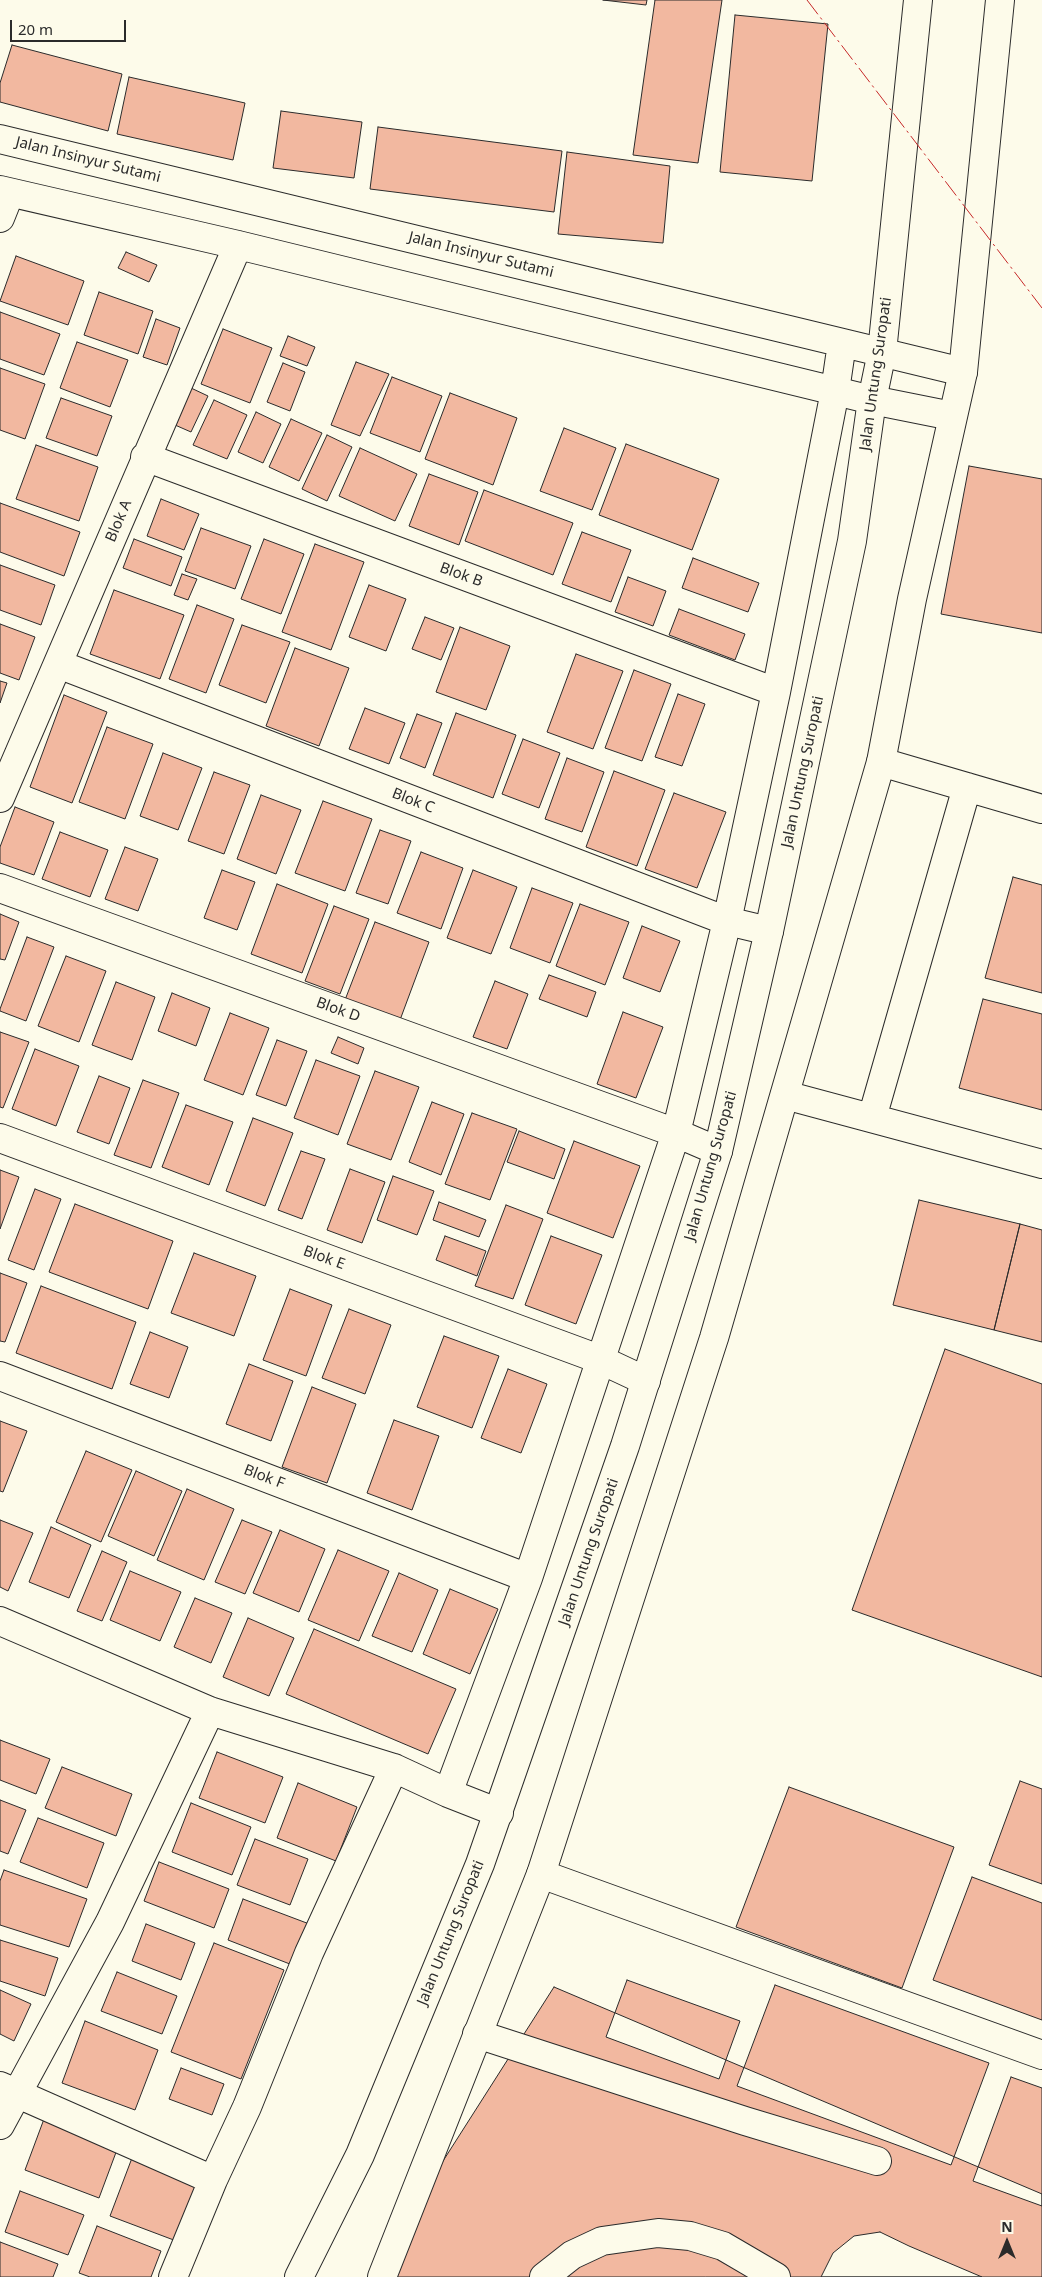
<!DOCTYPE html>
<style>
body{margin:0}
#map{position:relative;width:1042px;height:2277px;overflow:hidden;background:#fdfbea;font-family:"Noto Sans",sans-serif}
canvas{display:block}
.north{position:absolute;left:982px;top:2217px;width:50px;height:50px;-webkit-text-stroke:4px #fdfbea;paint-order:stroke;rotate:0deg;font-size:14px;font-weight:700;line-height:20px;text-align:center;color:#2b2b2b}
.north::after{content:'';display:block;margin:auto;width:18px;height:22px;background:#2b2b2b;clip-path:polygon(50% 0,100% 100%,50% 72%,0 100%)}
.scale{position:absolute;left:10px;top:20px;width:116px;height:22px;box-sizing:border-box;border:2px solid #2b2b2b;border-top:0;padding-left:6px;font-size:15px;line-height:18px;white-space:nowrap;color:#2b2b2b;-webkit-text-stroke:4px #fdfbea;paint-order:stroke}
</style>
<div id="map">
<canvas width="1042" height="2277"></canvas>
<div class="north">N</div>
<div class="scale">20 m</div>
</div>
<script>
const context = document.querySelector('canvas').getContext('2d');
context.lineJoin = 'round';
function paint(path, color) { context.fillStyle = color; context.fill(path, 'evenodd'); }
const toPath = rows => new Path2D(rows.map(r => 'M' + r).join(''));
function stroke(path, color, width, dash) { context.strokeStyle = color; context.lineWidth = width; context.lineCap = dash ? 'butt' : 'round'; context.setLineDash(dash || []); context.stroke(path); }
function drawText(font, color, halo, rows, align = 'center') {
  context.font = font + ' "Noto Sans",sans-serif'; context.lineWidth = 4; context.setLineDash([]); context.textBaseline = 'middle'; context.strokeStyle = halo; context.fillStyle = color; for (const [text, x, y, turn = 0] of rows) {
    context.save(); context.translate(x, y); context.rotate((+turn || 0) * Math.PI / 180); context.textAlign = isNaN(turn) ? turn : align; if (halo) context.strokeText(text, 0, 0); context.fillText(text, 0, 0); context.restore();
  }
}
const building = toPath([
 [603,0,647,0,646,5,603,0],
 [655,0,722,0,698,163,633,155,655,0],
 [735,15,828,24,812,181,720,172,735,15],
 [12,45,122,74,108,131,0,102,0,83,12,45],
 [129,77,245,103,233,160,117,134,129,77],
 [281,111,362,122,354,178,273,168,281,111],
 [378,127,562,151,554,212,370,189,378,127],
 [567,152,670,166,663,243,558,234,567,152],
 [126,252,157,265,149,282,118,268,126,252],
 [16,256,84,281,68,325,0,301,16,256],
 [99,292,153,311,138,354,84,335,99,292],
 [0,312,60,334,44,375,0,359,0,312],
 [156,319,180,328,167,365,143,357,156,319],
 [223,329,272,348,250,403,201,384,223,329],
 [288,336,315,347,307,366,280,356,288,336],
 [77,342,128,360,110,407,60,388,77,342],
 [356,362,389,374,360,436,331,425,356,362],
 [283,363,305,372,290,411,267,402,283,363],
 [0,368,45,384,25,439,0,430,0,368],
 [392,377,442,396,420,452,370,433,392,377],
 [191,388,208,396,191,432,175,425,191,388],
 [450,393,517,418,493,485,425,459,450,393],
 [61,398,112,416,97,456,46,438,61,398],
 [214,400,247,415,227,459,193,445,214,400],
 [256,412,281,424,263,463,238,452,256,412],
 [291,419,322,433,299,481,269,467,291,419],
 [564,428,616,448,592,510,540,491,564,428],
 [327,435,352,447,327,501,302,489,327,435],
 [626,444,719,479,692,550,599,515,626,444],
 [36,445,98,467,79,521,16,499,36,445],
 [360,448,417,474,395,521,339,496,360,448],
 [969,466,1042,479,1042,633,941,614,969,466],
 [429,474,478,492,459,545,409,526,429,474],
 [484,490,573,523,553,575,465,541,484,490],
 [161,499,199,514,184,550,147,536,161,499],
 [0,503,80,532,64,576,0,552,0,503],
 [201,528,251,546,235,589,185,571,201,528],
 [582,532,631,550,611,602,562,584,582,532],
 [134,539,182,557,171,586,123,568,134,539],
 [264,539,304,554,281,614,241,599,264,539],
 [315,544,364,562,331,650,282,632,315,544],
 [693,558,759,583,748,612,682,588,693,558],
 [0,565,55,585,41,625,0,610,0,565],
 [182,574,197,579,188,600,174,595,182,574],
 [628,577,666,591,653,626,615,612,628,577],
 [369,585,406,599,386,651,349,637,369,585],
 [114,590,184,615,160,679,90,654,114,590],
 [197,605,234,619,206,693,169,679,197,605],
 [679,609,745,634,735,660,669,635,679,609],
 [425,617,454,628,441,660,412,649,425,617],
 [0,624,35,637,19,680,0,673,0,624],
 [242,625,290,642,266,703,219,685,242,625],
 [460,627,510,646,486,710,436,692,460,627],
 [295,648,349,668,319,746,266,726,295,648],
 [576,654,623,671,593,749,547,732,576,654],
 [634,670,671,684,642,761,605,748,634,670],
 [0,681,7,683,0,703,0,681],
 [678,694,705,704,682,766,655,757,678,694],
 [64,695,107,712,72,803,30,787,64,695],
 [365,708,405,723,389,764,349,749,365,708],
 [456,713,516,735,493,798,433,775,456,713],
 [417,714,442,723,425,768,400,758,417,714],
 [107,727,153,744,125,819,79,802,107,727],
 [523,739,560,753,539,808,502,794,523,739],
 [163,753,202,768,178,830,140,816,163,753],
 [567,758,604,772,582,832,545,819,567,758],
 [614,771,665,790,637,866,586,847,614,771],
 [214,772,250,785,224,854,188,841,214,772],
 [674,793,726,812,697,888,645,869,674,793],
 [261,795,301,810,276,874,237,859,261,795],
 [323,801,372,819,345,891,295,873,323,801],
 [15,807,54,822,34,875,0,863,0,847,15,807],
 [380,830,411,841,388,904,356,893,380,830],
 [60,832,108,850,90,897,42,879,60,832],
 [125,847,158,859,138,911,105,899,125,847],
 [421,852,463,868,441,929,397,913,421,852],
 [222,870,255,882,237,930,204,918,222,870],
 [473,870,517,887,491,954,447,938,473,870],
 [1013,877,1042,885,1042,993,985,978,1013,877],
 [277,884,328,904,302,973,251,954,277,884],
 [532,888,573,903,550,963,510,948,532,888],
 [580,904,629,922,605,985,556,966,580,904],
 [334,906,369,919,340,994,305,981,334,906],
 [0,914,19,922,5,960,0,959,0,914],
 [375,922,429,942,400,1020,345,1000,375,922],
 [642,926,680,941,660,992,623,978,642,926],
 [27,937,54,947,26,1021,0,1011,0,1009,27,937],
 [66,956,106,971,79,1042,38,1026,66,956],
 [549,975,596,992,587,1017,539,999,549,975],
 [495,981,528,994,507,1049,473,1037,495,981],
 [116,982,155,997,132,1060,92,1045,116,982],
 [172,993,210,1008,196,1046,158,1031,172,993],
 [983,999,1042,1014,1042,1110,959,1088,983,999],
 [623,1012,663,1027,636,1098,597,1084,623,1012],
 [230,1013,269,1028,243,1095,204,1080,230,1013],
 [0,1032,29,1042,3,1108,0,1107,0,1032],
 [338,1037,364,1048,358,1064,331,1053,338,1037],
 [277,1040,307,1051,286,1106,256,1095,277,1040],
 [35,1049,79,1066,56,1126,12,1109,35,1049],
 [316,1060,360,1076,338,1135,294,1118,316,1060],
 [375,1071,419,1087,391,1160,347,1144,375,1071],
 [99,1076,130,1088,109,1144,77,1132,99,1076],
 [143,1080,179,1093,151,1168,114,1155,143,1080],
 [432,1102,464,1114,441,1175,409,1162,432,1102],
 [186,1105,233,1122,209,1185,162,1167,186,1105],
 [472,1113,517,1129,490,1200,445,1184,472,1113],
 [253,1118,293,1133,265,1206,226,1191,253,1118],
 [519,1131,565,1149,554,1179,507,1162,519,1131],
 [574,1141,640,1166,613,1238,547,1213,574,1141],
 [301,1151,325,1159,302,1219,278,1210,301,1151],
 [350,1169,385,1182,362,1243,327,1230,350,1169],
 [0,1170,19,1177,0,1229,0,1170],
 [393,1176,434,1191,417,1235,377,1220,393,1176],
 [35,1189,61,1199,34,1270,8,1260,35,1189],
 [919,1200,1020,1224,994,1330,893,1305,919,1200],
 [439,1202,486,1220,479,1237,433,1220,439,1202],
 [75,1204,173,1241,148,1309,49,1272,75,1204],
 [506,1205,543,1219,513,1299,475,1286,506,1205],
 [1020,1224,1042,1230,1042,1342,994,1330,1020,1224],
 [445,1236,486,1251,477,1276,436,1260,445,1236],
 [551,1236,602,1255,576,1324,525,1305,551,1236],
 [194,1253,256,1276,234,1336,171,1313,194,1253],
 [0,1273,27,1283,5,1342,0,1341,0,1273],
 [41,1286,136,1322,112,1389,16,1353,41,1286],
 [290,1289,332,1305,306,1376,263,1360,290,1289],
 [349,1309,391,1325,365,1394,322,1378,349,1309],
 [150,1332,188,1347,169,1398,130,1384,150,1332],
 [444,1336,499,1356,472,1428,417,1407,444,1336],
 [945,1349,1042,1384,1042,1677,852,1610,945,1349],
 [249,1364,293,1381,271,1441,226,1424,249,1364],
 [508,1369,547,1384,521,1453,481,1438,508,1369],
 [312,1387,356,1404,327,1483,282,1467,312,1387],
 [394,1420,439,1436,412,1510,367,1493,394,1420],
 [0,1421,27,1431,3,1492,0,1491,0,1421],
 [86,1451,132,1470,101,1542,56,1522,86,1451],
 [136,1471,182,1491,154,1556,108,1536,136,1471],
 [187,1489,234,1509,204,1580,157,1560,187,1489],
 [0,1520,33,1533,8,1591,0,1587,0,1520],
 [242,1520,272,1532,245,1594,215,1582,242,1520],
 [51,1527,91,1545,69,1598,29,1582,51,1527],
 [280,1530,325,1549,299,1612,253,1593,280,1530],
 [338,1550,389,1571,359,1641,308,1620,338,1550],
 [102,1551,127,1562,102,1621,77,1611,102,1551],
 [130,1571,181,1592,160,1641,110,1620,130,1571],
 [399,1573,438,1590,412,1652,372,1636,399,1573],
 [450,1589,498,1609,470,1674,423,1654,450,1589],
 [195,1598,232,1613,211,1663,174,1647,195,1598],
 [248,1618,294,1638,269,1696,223,1677,248,1618],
 [314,1629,456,1689,428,1754,286,1694,314,1629],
 [0,1740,50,1759,36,1794,0,1780,0,1740],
 [217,1752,283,1777,265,1823,199,1798,217,1752],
 [62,1767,132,1794,116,1836,45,1808,62,1767],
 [1020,1781,1042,1789,1042,1884,989,1865,1020,1781],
 [298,1783,357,1807,336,1861,277,1838,298,1783],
 [789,1787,954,1847,902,1988,736,1927,789,1787],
 [0,1800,26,1810,8,1854,0,1851,0,1800],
 [191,1803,251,1827,232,1875,172,1852,191,1803],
 [38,1818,104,1843,87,1888,20,1862,38,1818],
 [255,1839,308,1859,290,1905,237,1885,255,1839],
 [159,1862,229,1889,214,1928,144,1901,159,1862],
 [4,1870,87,1899,69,1947,0,1925,0,1881,4,1870],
 [972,1877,1042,1903,1042,2020,933,1980,972,1877],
 [243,1899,312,1925,295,1966,228,1940,243,1899],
 [146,1924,195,1943,181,1980,132,1961,146,1924],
 [0,1940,58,1958,45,1996,0,1981,0,1940],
 [214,1943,284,1970,241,2079,171,2052,214,1943],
 [117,1972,177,1996,162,2034,101,2011,117,1972],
 [627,1980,740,2021,719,2079,606,2037,627,1980],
 [775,1985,989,2063,951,2165,737,2086,775,1985],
 [554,1987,1042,2194,1042,2277,369,2277,554,1987],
 [0,1990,31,2004,14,2041,0,2034,0,1990],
 [85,2021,158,2050,135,2110,62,2083,85,2021],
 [181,2068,224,2084,212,2115,169,2099,181,2068],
 [1011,2077,1042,2088,1042,2206,973,2181,1011,2077],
 [44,2119,118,2147,99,2198,25,2170,44,2119],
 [132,2158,202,2184,179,2242,110,2216,132,2158],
 [20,2191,84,2215,68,2255,5,2232,20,2191],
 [97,2226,161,2251,151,2277,90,2277,79,2273,97,2226],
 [880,2232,909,2246,982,2277,821,2277,833,2253,854,2236,880,2232],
 [0,2242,58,2264,53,2277,0,2277,0,2242]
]);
paint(building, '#f2b8a0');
stroke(building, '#2b2b2b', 1);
const minor = toPath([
 [0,139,963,372],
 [0,190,238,245,872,400,952,416],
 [0,218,10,193],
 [145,457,776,692],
 [58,664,727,921,769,931],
 [881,762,1042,809],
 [0,798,238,245],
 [0,888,676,1133,718,1151],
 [785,1095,1042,1164],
 [872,1118,967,787],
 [0,1138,599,1359,646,1381],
 [0,1376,528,1578],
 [0,1621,210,1711,394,1768,448,1793,528,1578,676,1133,727,921,776,692,835,391,842,343],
 [448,1793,499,1813],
 [541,1874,1042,2055],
 [477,2034,745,2121,877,2161],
 [0,2086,213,2180,173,2277],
 [0,2125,110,1922,210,1711],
 [213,2180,247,2107,309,1953,394,1768],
 [544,2277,572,2255,602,2241,658,2233,690,2236,723,2246,776,2277]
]);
const major = toPath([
 [299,2277,360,2155,480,1864,625,1446,718,1151,769,931,852,541,872,400,882,352,918,0],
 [382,2277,541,1874,714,1338,881,762,912,599,963,372,1000,0]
]);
stroke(minor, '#2b2b2b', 30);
stroke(major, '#2b2b2b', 30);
stroke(minor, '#fdfbea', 28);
stroke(major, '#fdfbea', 28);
stroke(toPath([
 [807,0,1042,308]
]), '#c62828', 1, [18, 4, 2.5, 4]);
drawText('15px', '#2b2b2b', '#fdfbea', [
 ["Jalan Insinyur Sutami",88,160,14],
 ["Jalan Insinyur Sutami",481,255,14],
 ["Jalan Untung Suropati",876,374,-82],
 ["Blok A",119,521,-67],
 ["Blok B",461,575,20],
 ["Jalan Untung Suropati",803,772,-78],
 ["Blok C",413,801,21],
 ["Blok D",338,1010,20],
 ["Jalan Untung Suropati",711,1166,-74],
 ["Blok E",324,1258,20],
 ["Blok F",264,1477,21],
 ["Jalan Untung Suropati",589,1552,-71],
 ["Jalan Untung Suropati",451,1933,-68]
]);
</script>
